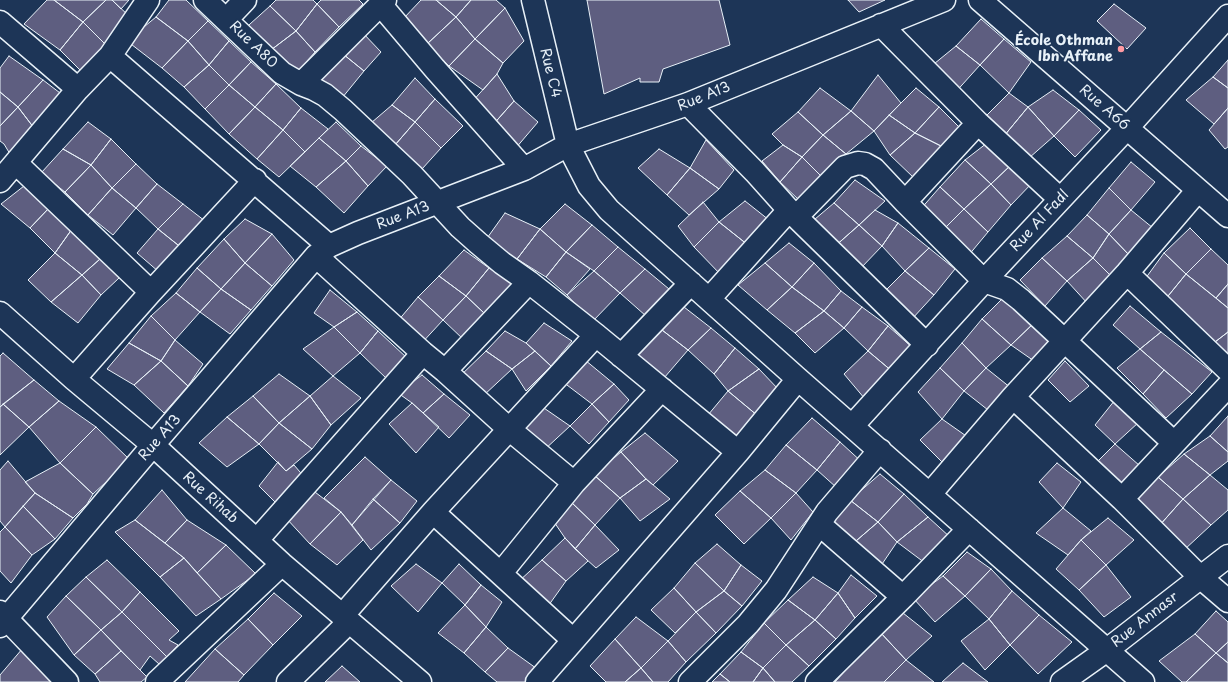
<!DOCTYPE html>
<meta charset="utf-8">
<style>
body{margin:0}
canvas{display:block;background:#1d3557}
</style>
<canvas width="1228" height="682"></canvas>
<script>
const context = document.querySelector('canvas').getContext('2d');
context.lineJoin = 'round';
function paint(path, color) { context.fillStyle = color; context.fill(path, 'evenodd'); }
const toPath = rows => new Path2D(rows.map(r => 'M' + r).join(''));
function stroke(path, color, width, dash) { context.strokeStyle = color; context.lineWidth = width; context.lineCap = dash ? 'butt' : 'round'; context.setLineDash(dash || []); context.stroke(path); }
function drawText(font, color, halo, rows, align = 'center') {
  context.font = font + ' "Playpen Sans",sans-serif'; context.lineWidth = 3.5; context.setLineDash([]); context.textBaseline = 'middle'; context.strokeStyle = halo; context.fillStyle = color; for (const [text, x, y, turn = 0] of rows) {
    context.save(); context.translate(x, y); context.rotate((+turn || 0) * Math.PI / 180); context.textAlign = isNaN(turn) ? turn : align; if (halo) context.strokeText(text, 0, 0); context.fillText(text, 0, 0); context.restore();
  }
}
const building = toPath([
 [47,0,54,0,83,22,60,50,24,24,47,0],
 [54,0,106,0,83,22,54,0],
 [106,0,112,0,129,16,107,46,83,22,106,0],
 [112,0,129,0,121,9,112,0],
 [169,0,186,0,208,21,188,41,156,17,169,0],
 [276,0,313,0,317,4,296,31,270,6,276,0],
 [321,0,359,0,363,4,339,27,317,4,321,0],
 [421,0,436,0,456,17,427,44,403,19,421,0],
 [436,0,471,0,456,17,436,0],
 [471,0,496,0,505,8,475,39,456,17,471,0],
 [587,0,719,0,730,45,663,69,659,82,640,82,640,78,604,94,587,0],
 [848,0,885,0,859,12,848,0],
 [317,4,339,27,315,52,296,31,317,4],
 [1114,4,1146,28,1127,49,1097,21,1114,4],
 [270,6,296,31,267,53,240,33,270,6],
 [505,8,524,41,503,63,475,39,505,8],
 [156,17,188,41,162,68,127,41,156,17],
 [456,17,475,39,449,66,427,44,456,17],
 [981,19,1004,39,980,65,956,46,981,19],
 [208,21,229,41,209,65,188,41,208,21],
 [83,22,107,46,83,73,60,50,83,22],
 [296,31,315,52,292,78,267,53,296,31],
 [361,31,381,52,364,71,343,54,361,31],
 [475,39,503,63,497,74,483,90,449,66,475,39],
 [1004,39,1031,62,1009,93,980,65,1004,39],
 [188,41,209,65,184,87,162,68,188,41],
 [229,41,251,62,229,85,209,65,229,41],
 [956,46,980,65,953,95,929,68,956,46],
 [343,54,364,71,342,98,319,78,343,54],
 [9,56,43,80,18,107,0,92,0,68,9,56],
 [1228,60,1228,88,1213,77,1228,60],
 [251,62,276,84,255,107,229,85,251,62],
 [209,65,229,85,205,109,184,87,209,65],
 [497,74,514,101,491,127,471,103,497,74],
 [878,75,901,103,874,131,851,111,878,75],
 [1213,77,1228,88,1228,108,1214,124,1186,100,1213,77],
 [415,78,435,99,415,122,392,105,415,78],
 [43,80,64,96,34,128,18,107,43,80],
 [276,84,301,108,283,130,255,107,276,84],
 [229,85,255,107,229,134,205,109,229,85],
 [820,88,851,111,823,135,798,112,820,88],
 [916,88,939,107,915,133,889,115,916,88],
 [1053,90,1079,110,1054,136,1028,107,1053,90],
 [0,92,18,107,0,126,0,92],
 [1009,93,1028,107,1004,136,986,116,1009,93],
 [435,99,463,126,441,148,415,122,435,99],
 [514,101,538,122,515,149,491,127,514,101],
 [392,105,415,122,395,145,371,123,392,105],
 [18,107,34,128,10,154,4,144,0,141,0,126,18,107],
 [255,107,283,130,257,159,229,134,255,107],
 [939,107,959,127,941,146,915,133,939,107],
 [1028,107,1054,136,1029,158,1004,136,1028,107],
 [301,108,328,129,305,152,283,130,301,108],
 [1228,108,1228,147,1225,149,1209,130,1228,108],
 [1079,110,1101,130,1075,157,1054,136,1079,110],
 [851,111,874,131,846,154,823,135,851,111],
 [798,112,823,135,802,157,783,145,772,134,798,112],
 [889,115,915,133,890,155,874,131,889,115],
 [88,122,111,139,91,165,63,149,88,122],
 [336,122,361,146,346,161,319,138,336,122],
 [415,122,441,148,422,169,395,145,415,122],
 [283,130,305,152,279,177,257,159,283,130],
 [915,133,941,146,914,178,890,155,915,133],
 [823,135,846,154,825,180,802,157,823,135],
 [319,138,346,161,316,187,290,166,319,138],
 [111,139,136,164,112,188,91,165,111,139],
 [706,140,734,170,719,189,690,168,706,140],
 [987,143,1012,164,991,184,965,160,987,143],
 [783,145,802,157,780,182,762,161,783,145],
 [361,146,387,166,368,186,346,161,361,146],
 [63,149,91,165,65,192,41,173,63,149],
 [659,149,690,168,667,195,638,168,659,149],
 [802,157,825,180,799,200,780,182,802,157],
 [965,160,991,184,964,209,940,187,965,160],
 [346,161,368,186,344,213,316,187,346,161],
 [1131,162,1155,182,1131,210,1109,188,1131,162],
 [136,164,157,184,136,208,112,188,136,164],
 [1012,164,1034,181,1011,205,991,184,1012,164],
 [91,165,112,188,88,215,65,192,91,165],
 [690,168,719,189,689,215,667,195,690,168],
 [855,180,885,201,859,225,834,203,855,180],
 [157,184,183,204,158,229,136,208,157,184],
 [991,184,1011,205,988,232,964,209,991,184],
 [24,186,49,208,30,228,1,204,24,186],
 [940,187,964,209,941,232,919,211,940,187],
 [112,188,136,208,113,235,88,215,112,188],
 [1109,188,1131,210,1109,234,1087,215,1109,188],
 [745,201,769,220,748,245,719,222,745,201],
 [703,202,719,222,694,247,678,226,703,202],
 [834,203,859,225,833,248,808,225,834,203],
 [183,204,205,221,183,249,158,229,183,204],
 [565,204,592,225,566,252,540,229,565,204],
 [49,208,72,229,55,253,30,228,49,208],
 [964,209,988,232,968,256,941,232,964,209],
 [875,210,898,223,882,246,859,225,875,210],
 [1131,210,1153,228,1129,255,1109,234,1131,210],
 [505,213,540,229,517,259,485,241,505,213],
 [1087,215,1109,234,1093,258,1067,236,1087,215],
 [245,219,272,234,245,263,224,239,245,219],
 [719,222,748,245,722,276,694,247,719,222],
 [898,223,929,248,905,271,882,246,898,223],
 [592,225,618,247,594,271,566,252,592,225],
 [859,225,882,246,860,269,833,248,859,225],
 [1190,228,1211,249,1186,274,1164,253,1190,228],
 [72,229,100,259,82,275,55,253,72,229],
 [158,229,183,249,159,272,137,253,158,229],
 [540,229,566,252,546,277,517,259,540,229],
 [272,234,294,260,272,286,245,263,272,234],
 [1109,234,1129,255,1112,277,1093,258,1109,234],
 [1067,236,1093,258,1067,281,1042,258,1067,236],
 [224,239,245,263,221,289,197,268,224,239],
 [789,243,814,263,792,287,765,263,789,243],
 [618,247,645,269,620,293,594,271,618,247],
 [929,248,955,269,934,295,905,271,929,248],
 [1211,249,1228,265,1228,284,1216,298,1186,274,1211,249],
 [464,250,489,268,466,296,439,276,464,250],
 [566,252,590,269,567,295,546,277,566,252],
 [55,253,82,275,51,302,28,280,55,253],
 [1164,253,1186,274,1164,301,1145,279,1164,253],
 [1042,258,1067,281,1045,306,1020,280,1042,258],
 [1093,258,1112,277,1088,304,1067,281,1093,258],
 [100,259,119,278,101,295,82,275,100,259],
 [245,263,272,286,251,310,221,289,245,263],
 [765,263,792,287,767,310,738,285,765,263],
 [814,263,841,291,824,311,792,287,814,263],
 [197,268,221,289,200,312,176,293,197,268],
 [489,268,513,284,484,313,466,296,489,268],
 [645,269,669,289,646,316,620,293,645,269],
 [594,271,620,293,592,322,567,295,594,271],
 [905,271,934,295,912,319,882,294,905,271],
 [1186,274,1228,308,1228,332,1215,342,1164,301,1186,274],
 [82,275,101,295,78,323,51,302,82,275],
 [439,276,466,296,443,320,418,297,439,276],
 [1228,284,1228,308,1216,298,1228,284],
 [792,287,824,311,795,333,767,310,792,287],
 [221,289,251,310,230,334,200,312,221,289],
 [330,290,357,312,334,327,314,313,330,290],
 [841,291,862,307,844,328,824,311,841,291],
 [176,293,200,312,175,340,151,316,176,293],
 [1008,293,1036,321,1011,345,982,319,1008,293],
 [466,296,484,313,464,340,443,320,466,296],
 [418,297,443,320,419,346,397,322,418,297],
 [1130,306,1161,332,1140,349,1113,325,1130,306],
 [684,307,711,328,688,350,662,330,684,307],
 [862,307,888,326,868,351,844,328,862,307],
 [824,311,844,328,815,353,795,333,824,311],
 [357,312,378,331,360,353,334,327,357,312],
 [151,316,175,340,161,361,129,343,151,316],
 [982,319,1011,345,986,368,962,343,982,319],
 [1036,321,1057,340,1034,361,1011,345,1036,321],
 [544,323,572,341,551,366,526,343,544,323],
 [888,326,913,348,893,372,868,351,888,326],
 [334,327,360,353,333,376,303,349,334,327],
 [711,328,735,348,714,374,688,350,711,328],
 [662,330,688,350,664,378,638,355,662,330],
 [378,331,407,358,387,379,360,353,378,331],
 [505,331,526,343,535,351,512,369,486,351,505,331],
 [1161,332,1212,372,1192,394,1140,349,1161,332],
 [1228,332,1228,357,1215,342,1228,332],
 [175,340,203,364,188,386,161,361,175,340],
 [129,343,161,361,134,385,107,369,129,343],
 [962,343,986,368,964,391,940,368,962,343],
 [735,348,759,369,728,391,714,374,735,348],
 [1140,349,1164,370,1143,394,1117,368,1140,349],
 [486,351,512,369,483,396,458,378,486,351],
 [535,351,551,366,526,391,512,369,535,351],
 [868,351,893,372,865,399,844,374,868,351],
 [3,353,34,380,0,407,0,356,3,353],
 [585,360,614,384,592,404,563,382,585,360],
 [161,361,188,386,164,413,134,385,161,361],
 [1065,361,1089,386,1070,402,1048,380,1065,361],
 [940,368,964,391,942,419,918,392,940,368],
 [986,368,1011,388,988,410,964,391,986,368],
 [759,369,780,391,758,416,728,391,759,369],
 [1164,370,1192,394,1166,418,1143,394,1164,370],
 [279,374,310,396,279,423,253,396,279,374],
 [422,375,444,394,423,413,412,403,398,393,422,375],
 [333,376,361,398,331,425,310,396,333,376],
 [34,380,59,401,29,427,3,404,34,380],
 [614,384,629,400,609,422,592,404,614,384],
 [728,391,758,416,733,444,703,421,728,391],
 [444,394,470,415,449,438,423,413,444,394],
 [253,396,279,423,259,444,227,417,253,396],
 [310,396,331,425,312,449,279,423,310,396],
 [1115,400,1139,422,1115,444,1095,425,1115,400],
 [59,401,96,427,60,463,29,427,59,401],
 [412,403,439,427,416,453,389,424,412,403],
 [3,404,29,427,0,455,0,407,3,404],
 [592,404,609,422,589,444,570,426,592,404],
 [541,406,570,426,543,451,519,433,541,406],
 [1228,416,1228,452,1210,436,1228,416],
 [227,417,259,444,227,467,199,443,227,417],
 [812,418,840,442,817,470,786,445,812,418],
 [942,419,969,438,944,464,920,440,942,419],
 [279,423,312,449,286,471,259,444,279,423],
 [96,427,130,460,93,494,60,463,96,427],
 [645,433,678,461,653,485,646,479,621,452,645,433],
 [1210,436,1228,452,1228,461,1210,475,1184,454,1210,436],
 [840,442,864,464,837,488,817,470,840,442],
 [1115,444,1140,466,1124,488,1094,465,1115,444],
 [786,445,817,470,796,493,765,470,786,445],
 [621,452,646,479,620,498,594,475,621,452],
 [1184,454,1210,475,1183,499,1158,477,1184,454],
 [365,457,391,480,352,525,341,512,324,498,365,457],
 [8,461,35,493,5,527,0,521,0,470,8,461],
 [278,462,286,471,294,465,306,479,282,509,259,486,278,462],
 [60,463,93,494,87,504,73,518,35,493,25,482,60,463],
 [1057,463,1081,482,1063,508,1039,482,1057,463],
 [765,470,796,493,771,518,740,491,765,470],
 [880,474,904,494,878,522,850,500,880,474],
 [594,475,620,498,595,525,570,501,594,475],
 [1210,475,1228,490,1228,510,1211,525,1183,499,1210,475],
 [1158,477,1183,499,1159,526,1132,503,1158,477],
 [646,479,670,499,640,521,620,498,646,479],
 [391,480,417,501,400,523,373,499,391,480],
 [311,489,341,512,310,544,286,518,311,489],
 [162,490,187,520,165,543,135,520,162,490],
 [740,491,771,518,744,544,715,515,740,491],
 [35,493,73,518,55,539,23,506,35,493],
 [796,493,813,512,791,540,771,518,796,493],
 [904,494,928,517,897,542,878,522,904,494],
 [373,499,400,523,371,550,352,525,373,499],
 [1183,499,1211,525,1184,550,1159,526,1183,499],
 [850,500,878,522,849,547,823,523,850,500],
 [570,501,595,525,575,549,565,538,552,519,570,501],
 [23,506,55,539,32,555,5,527,23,506],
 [1063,508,1091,531,1081,540,1068,555,1036,533,1063,508],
 [341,512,363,540,337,565,310,544,341,512],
 [928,517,951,538,925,563,897,542,928,517],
 [1108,518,1134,540,1106,565,1081,540,1108,518],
 [135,520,184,558,160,577,115,532,135,520],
 [187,520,226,545,197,573,184,558,165,543,187,520],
 [878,522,897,542,878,570,849,547,878,522],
 [595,525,619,550,596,568,575,549,595,525],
 [5,527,32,555,11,583,0,571,0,532,5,527],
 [565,538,588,561,566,581,542,560,565,538],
 [1081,540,1106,565,1079,590,1056,569,1081,540],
 [717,544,741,565,724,591,695,563,717,544],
 [226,545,256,574,221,599,197,573,226,545],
 [967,552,991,569,965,596,943,576,967,552],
 [184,558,221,599,196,616,160,577,184,558],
 [107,560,140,592,122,612,86,577,107,560],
 [542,560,566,581,546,609,518,582,542,560],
 [695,563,724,591,696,612,674,588,695,563],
 [416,564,442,583,418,612,391,586,416,564],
 [459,564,481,585,465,605,442,583,459,564],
 [741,565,762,581,742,606,724,591,741,565],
 [1106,565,1131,597,1104,617,1079,590,1106,565],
 [991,569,1012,591,989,619,965,596,991,569],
 [851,575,877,596,855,618,838,593,851,575],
 [943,576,965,596,935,622,913,598,943,576],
 [86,577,122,612,101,630,66,596,86,577],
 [813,577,838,593,815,620,788,600,813,577],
 [481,585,502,602,486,627,465,605,481,585],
 [674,588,696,612,675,633,651,610,674,588],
 [724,591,742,606,716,633,696,612,724,591],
 [1012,591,1039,615,1010,645,989,619,1012,591],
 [140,592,179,631,169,640,178,645,167,657,122,612,140,592],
 [274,593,302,616,273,645,248,619,274,593],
 [838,593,855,618,836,639,815,620,838,593],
 [66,596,101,630,74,655,47,617,66,596],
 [788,600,815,620,786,645,764,623,788,600],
 [465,605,486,627,464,653,438,633,465,605],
 [1216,611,1228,622,1228,642,1216,653,1195,634,1216,611],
 [122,612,167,657,159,664,150,656,140,670,101,630,122,612],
 [696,612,716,633,686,662,668,641,696,612],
 [903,613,932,636,906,660,880,632,903,613],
 [1039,615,1072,642,1038,674,1010,645,1039,615],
 [636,617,668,641,641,668,615,639,636,617],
 [248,619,273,645,244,675,215,649,248,619],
 [989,619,1010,645,985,670,961,641,989,619],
 [815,620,836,639,809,666,786,645,815,620],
 [764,623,786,645,763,668,741,652,764,623],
 [486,627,508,648,485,672,464,653,486,627],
 [101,630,121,651,95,674,74,655,101,630],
 [880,632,906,660,884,682,835,682,880,632],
 [1195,634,1216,653,1186,682,1182,682,1159,661,1195,634],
 [615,639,641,668,625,682,606,682,590,666,615,639],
 [668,641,686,662,668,682,653,682,641,668,668,641],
 [1228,642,1228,663,1216,653,1228,642],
 [786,645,809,666,792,682,775,682,763,668,786,645],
 [23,648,52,682,0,682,0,675,23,648],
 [508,648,540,671,529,682,497,682,485,672,508,648],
 [215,649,244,675,238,682,185,682,215,649],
 [121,651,147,677,141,682,100,682,95,674,121,651],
 [741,652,763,668,753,682,730,682,720,674,741,652],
 [1216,653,1228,663,1228,682,1186,682,1216,653],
 [906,660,934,682,884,682,906,660],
 [963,663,988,682,942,682,963,663],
 [342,666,360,682,325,682,342,666],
 [641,668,653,682,625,682,641,668],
 [763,668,775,682,753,682,763,668],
 [720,674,730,682,712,682,720,674]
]);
paint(building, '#5e5e80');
stroke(building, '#e8f1f8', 1);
const minor = toPath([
 [205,0,226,20],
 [245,0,226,20,282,73,301,84],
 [385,0,301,84,314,89,325,95,343,110,412,175,460,227,478,243,502,263,529,282,596,335,738,452],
 [533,0,568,145,589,186,609,210,798,379,1143,682],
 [980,0,1228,216],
 [380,4,435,69,524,169],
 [0,22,78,89],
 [881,25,978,123,1060,199],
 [110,56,329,246],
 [688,104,755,172,789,210,927,345],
 [16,163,151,292],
 [0,181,78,89,110,56,148,0],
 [905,202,978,123],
 [796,217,845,167,858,163,865,164,874,169,905,202,984,281,1007,289,1021,300,1174,443],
 [316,256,423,353,445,371,509,429,574,483],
 [1127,273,1228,370],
 [709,299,789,210],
 [0,313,74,379,153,445,282,564,420,682],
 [621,356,691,283],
 [445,371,529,282],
 [74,379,151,292,255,180],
 [1013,397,1122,499,1200,577,1228,601],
 [853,425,984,281,1127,128,1228,16],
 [930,494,1013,397,1127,273,1198,190],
 [1122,499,1228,386],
 [433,512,573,640],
 [819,524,903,597,969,529],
 [257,540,423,353],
 [501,573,574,483,662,389],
 [0,612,67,682],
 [342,616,433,512,596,335],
 [0,626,153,445,316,256,329,246,358,233,524,169,568,145,688,104,944,0],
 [157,682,282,564],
 [288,682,349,622],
 [537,682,738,452,798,379],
 [690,682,748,624,776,590,827,512,880,450],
 [817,682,903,597],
 [1062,682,1107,650,1228,556]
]);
stroke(minor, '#e8f1f8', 25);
stroke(minor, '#1d3557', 22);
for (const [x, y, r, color] of [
 [1121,49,4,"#ff9aa2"]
]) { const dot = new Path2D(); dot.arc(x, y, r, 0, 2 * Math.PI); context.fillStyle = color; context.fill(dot); stroke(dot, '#1d3557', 1.5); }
drawText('bold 14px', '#e8f1f8', '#1d3557', [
 ["École Othman",1113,41],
 ["Ibn Affane",1113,57]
], 'right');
drawText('14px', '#e8f1f8', '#1d3557', [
 ["Rue A80",253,45,44],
 ["Rue C4",550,73,76],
 ["Rue A13",704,97,-22],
 ["Rue A66",1104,108,41],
 ["Rue A13",403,216,-21],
 ["Rue Al Fadl",1040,221,-47],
 ["Rue A13",160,438,-49],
 ["Rue Rihab",210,498,42],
 ["Rue Annasr",1145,620,-38]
]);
</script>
